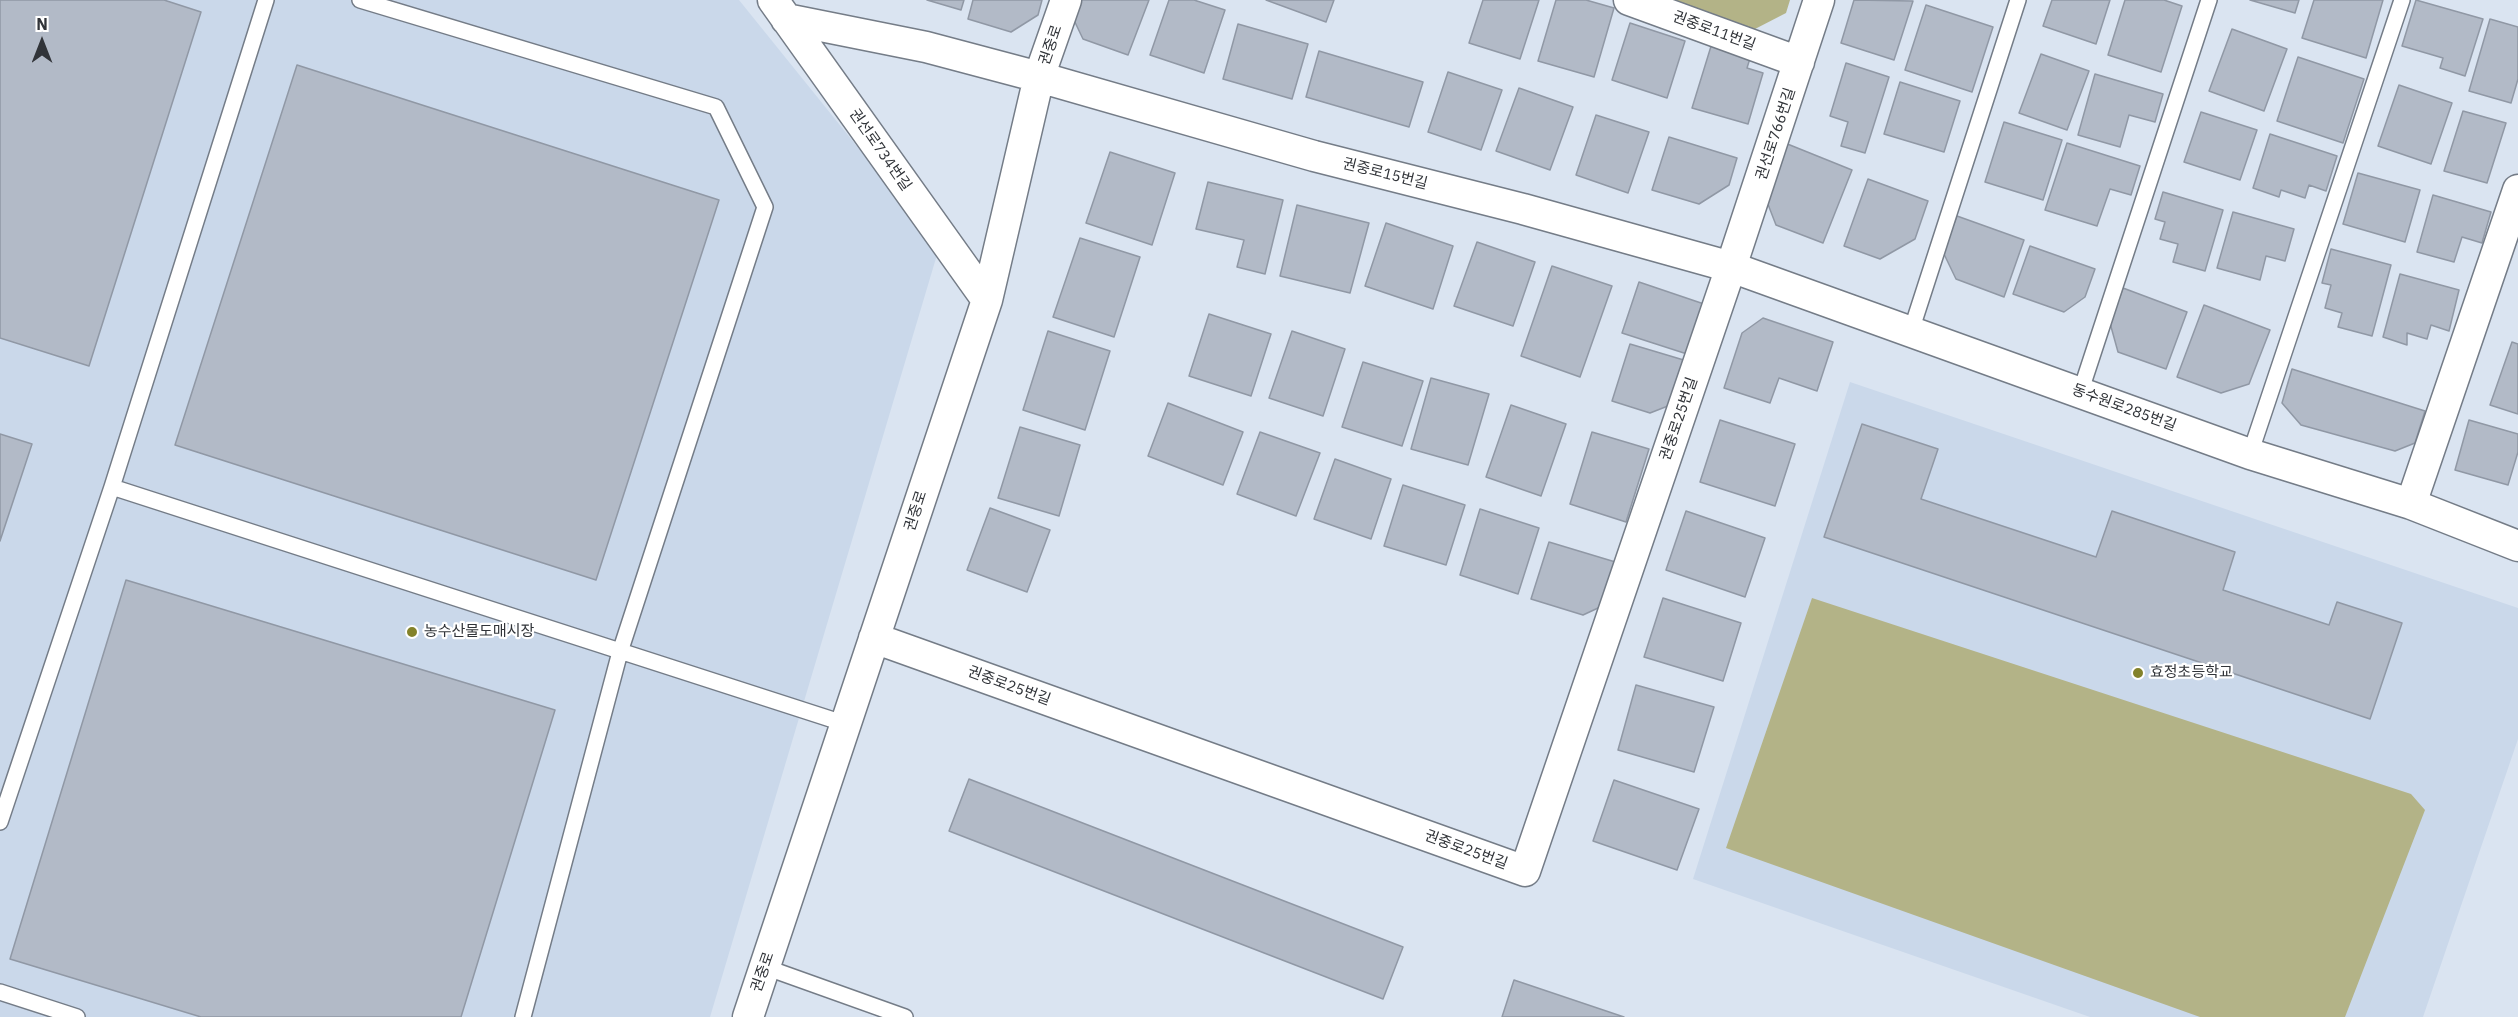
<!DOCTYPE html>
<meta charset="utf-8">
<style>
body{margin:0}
#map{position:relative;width:2518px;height:1017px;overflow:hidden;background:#dae4f1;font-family:"IBM Plex Sans",sans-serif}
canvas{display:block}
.north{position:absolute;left:12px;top:12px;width:60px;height:60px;-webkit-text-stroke:4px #fff;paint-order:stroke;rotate:0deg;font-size:16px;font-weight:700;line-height:24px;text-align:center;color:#313439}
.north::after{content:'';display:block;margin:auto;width:21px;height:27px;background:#313439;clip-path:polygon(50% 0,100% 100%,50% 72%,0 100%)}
</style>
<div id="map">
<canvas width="2518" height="1017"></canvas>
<div class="north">N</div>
</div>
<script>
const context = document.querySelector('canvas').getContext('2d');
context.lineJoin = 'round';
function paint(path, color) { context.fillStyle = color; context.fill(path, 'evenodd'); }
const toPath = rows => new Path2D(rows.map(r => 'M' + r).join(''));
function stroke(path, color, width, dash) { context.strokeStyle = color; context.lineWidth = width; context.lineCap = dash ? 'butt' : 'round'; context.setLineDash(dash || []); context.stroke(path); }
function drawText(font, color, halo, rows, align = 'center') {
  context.font = font + ' "IBM Plex Sans","Noto Sans KR",sans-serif'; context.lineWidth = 4.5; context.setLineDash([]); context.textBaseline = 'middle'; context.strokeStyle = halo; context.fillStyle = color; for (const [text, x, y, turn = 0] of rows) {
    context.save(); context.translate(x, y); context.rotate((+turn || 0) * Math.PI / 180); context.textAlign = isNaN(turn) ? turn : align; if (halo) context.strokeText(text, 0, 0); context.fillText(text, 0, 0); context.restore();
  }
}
paint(toPath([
 [0,0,739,0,939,248,710,1017,0,1017],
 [1850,382,2518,608,2518,739,2423,1017,2090,1017,1693,879]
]), '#cad8ea');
paint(toPath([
 [1672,0,1790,0,1786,13,1755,29],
 [1812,598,2411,794,2425,810,2345,1017,2200,1017,1726,848]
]), '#b3b387');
const building = toPath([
 [0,0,164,0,201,12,89,366,0,338,0,0],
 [927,0,964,0,961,10,927,0],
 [973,0,1042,0,1038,15,1011,32,968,19,973,0],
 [1078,0,1149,0,1128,55,1083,39,1072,16,1078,0],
 [1169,0,1194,0,1225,10,1204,73,1150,55,1169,0],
 [1266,0,1334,0,1326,22,1266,0],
 [1483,0,1539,0,1520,59,1469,43,1483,0],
 [1556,0,1586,0,1614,8,1594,77,1538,61,1556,0],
 [1854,0,1913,1,1894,60,1841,43,1854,0],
 [2052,0,2110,0,2096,44,2043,26,2052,0],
 [2125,0,2164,0,2182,6,2161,72,2108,55,2125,0],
 [2250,0,2299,0,2295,13,2250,0],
 [2314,0,2383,0,2366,58,2302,38,2314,0],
 [2416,0,2483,19,2465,76,2440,68,2443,58,2402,46,2416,0],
 [1926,5,1993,27,1972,92,1905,70,1926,5],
 [2490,19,2518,27,2518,79,2511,103,2469,91,2490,19],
 [1630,23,1685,41,1667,98,1612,80,1630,23],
 [1238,24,1308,44,1292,99,1223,79,1238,24],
 [2232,29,2287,49,2264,111,2209,91,2232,29],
 [1712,43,1751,55,1747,68,1763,73,1748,124,1692,108,1712,43],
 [1319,51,1423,82,1409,127,1306,97,1319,51],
 [2041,54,2089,71,2067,130,2019,113,2041,54],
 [2298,57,2364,79,2343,143,2277,121,2298,57],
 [1846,63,1889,77,1865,153,1841,146,1848,122,1830,116,1846,63],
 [297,65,719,200,596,580,175,445,297,65],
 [1448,72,1502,90,1481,150,1428,132,1448,72],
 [2095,74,2163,94,2155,122,2129,115,2120,147,2078,135,2095,74],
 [1900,82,1960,101,1944,152,1884,134,1900,82],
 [2399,85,2452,103,2431,164,2378,146,2399,85],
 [1519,88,1573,107,1550,170,1496,151,1519,88],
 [2463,111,2506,123,2487,183,2444,171,2463,111],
 [2201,112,2257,130,2240,180,2184,162,2201,112],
 [1596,115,1649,132,1628,193,1576,175,1596,115],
 [2004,122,2062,140,2043,200,1985,182,2004,122],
 [2270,134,2337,156,2326,191,2309,185,2305,198,2281,190,2279,197,2253,188,2270,134],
 [1669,137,1737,158,1729,185,1699,204,1652,190,1669,137],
 [1785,143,1852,170,1823,243,1776,225,1764,194,1785,143],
 [2067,143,2140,166,2131,195,2110,189,2097,226,2045,210,2067,143],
 [1110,152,1175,173,1152,245,1086,223,1110,152],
 [2358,173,2420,190,2405,242,2343,224,2358,173],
 [1868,179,1928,201,1915,239,1880,259,1844,246,1868,179],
 [1208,182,1283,200,1265,274,1237,267,1244,240,1196,229,1208,182],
 [2163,192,2223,210,2205,271,2173,262,2178,244,2160,239,2165,222,2155,219,2163,192],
 [2433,195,2491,212,2482,243,2462,237,2454,262,2417,252,2433,195],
 [1297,205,1369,223,1350,293,1280,276,1297,205],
 [2233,212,2294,229,2285,261,2266,256,2260,280,2217,268,2233,212],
 [1957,216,2024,240,2004,297,1956,279,1943,252,1957,216],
 [1386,223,1453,246,1433,309,1365,286,1386,223],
 [1080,238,1140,257,1114,337,1053,317,1080,238],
 [1477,242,1535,262,1513,326,1454,306,1477,242],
 [2030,246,2095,269,2085,297,2064,312,2013,294,2030,246],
 [2331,249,2391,265,2372,336,2338,327,2342,313,2325,308,2331,285,2322,283,2331,249],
 [1552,266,1612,286,1580,377,1521,356,1552,266],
 [2400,274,2459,290,2449,331,2431,325,2427,339,2407,333,2407,345,2383,337,2400,274],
 [1639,282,1704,304,1687,354,1622,333,1639,282],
 [2123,288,2187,312,2166,369,2118,352,2110,323,2123,288],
 [2204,305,2270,330,2249,384,2221,393,2177,377,2204,305],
 [1209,314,1271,334,1251,396,1189,376,1209,314],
 [1763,318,1833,342,1817,391,1779,378,1770,403,1724,388,1742,333,1763,318],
 [1048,331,1110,351,1085,430,1023,410,1048,331],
 [1292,331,1345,349,1323,416,1269,398,1292,331],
 [2512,342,2518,344,2518,414,2490,405,2512,342],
 [1630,344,1687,361,1673,404,1650,413,1612,401,1630,344],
 [1363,362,1423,381,1402,446,1342,427,1363,362],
 [2292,369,2425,411,2415,443,2395,451,2301,425,2282,403,2292,369],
 [1431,378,1489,394,1468,465,1411,449,1431,378],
 [1168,403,1243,432,1223,485,1148,456,1168,403],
 [1511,405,1566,424,1541,496,1486,477,1511,405],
 [1720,420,1795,444,1775,506,1700,482,1720,420],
 [2469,420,2518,434,2518,452,2508,485,2455,470,2469,420],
 [1862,424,1938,449,1921,499,2096,557,2112,511,2235,552,2223,590,2329,625,2337,602,2402,623,2370,719,1824,537,1862,424],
 [1020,427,1080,445,1059,516,998,498,1020,427],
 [1260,432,1320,453,1296,516,1237,494,1260,432],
 [1592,432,1649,449,1626,522,1570,504,1592,432],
 [0,434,32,444,0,541,0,434],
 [1335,459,1391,479,1371,539,1314,519,1335,459],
 [1403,485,1465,505,1446,565,1384,546,1403,485],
 [990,508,1050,530,1027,592,967,570,990,508],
 [1480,509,1539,528,1518,594,1460,575,1480,509],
 [1686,511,1765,538,1745,597,1666,570,1686,511],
 [1549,542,1622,564,1611,602,1583,615,1531,599,1549,542],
 [126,580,555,710,461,1017,201,1017,10,959,126,580],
 [1663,598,1741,623,1723,681,1644,657,1663,598],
 [1636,685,1714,707,1694,772,1618,750,1636,685],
 [969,779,1403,947,1383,999,949,831,969,779],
 [1614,780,1699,809,1677,870,1593,841,1614,780],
 [1514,980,1624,1017,1502,1017,1514,980]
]);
paint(building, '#b2bac7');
stroke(building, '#9098a5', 1.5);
const lane = toPath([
 [360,0,716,107,765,207,620,652,523,1017],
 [1911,331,2018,0],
 [2080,393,2209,0],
 [2250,454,2402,0],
 [112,487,846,724],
 [0,822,112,487,266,0],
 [765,967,905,1017],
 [0,992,77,1017]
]);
const street = toPath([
 [773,0,987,300],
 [1629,0,1799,62],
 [786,19,926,47,1039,77,1314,156,1523,209,1731,267,2250,454,2411,504,2518,546],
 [2411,504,2518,190],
 [874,638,1525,871,1731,267,1819,0],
 [748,1017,987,300,1039,77,1066,0]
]);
stroke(lane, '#747c87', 18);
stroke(street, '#747c87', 33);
stroke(lane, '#fff', 15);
stroke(street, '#fff', 30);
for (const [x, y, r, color] of [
 [412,632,6,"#83822a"],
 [2138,673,6,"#83822a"]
]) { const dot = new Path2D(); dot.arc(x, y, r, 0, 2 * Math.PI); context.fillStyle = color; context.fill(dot); stroke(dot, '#fff', 2); }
drawText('15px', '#313439', '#fff', [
 ["권중로11번길",1714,31,20],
 ["권중로",1051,45,-71],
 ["권선로766번길",1776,134,-72],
 ["권선로734번길",880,150,55],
 ["권중로15번길",1385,174,14],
 ["동수원로285번길",2124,408,20],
 ["권중로25번길",1679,419,-71],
 ["권중로",916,511,-72],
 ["권중로25번길",1009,686,20],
 ["권중로25번길",1466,850,20],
 ["권중로",763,972,-71]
]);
drawText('15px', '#313439', '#fff', [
 ["농수산물도매시장",424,632],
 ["효정초등학교",2150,673]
], 'left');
</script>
